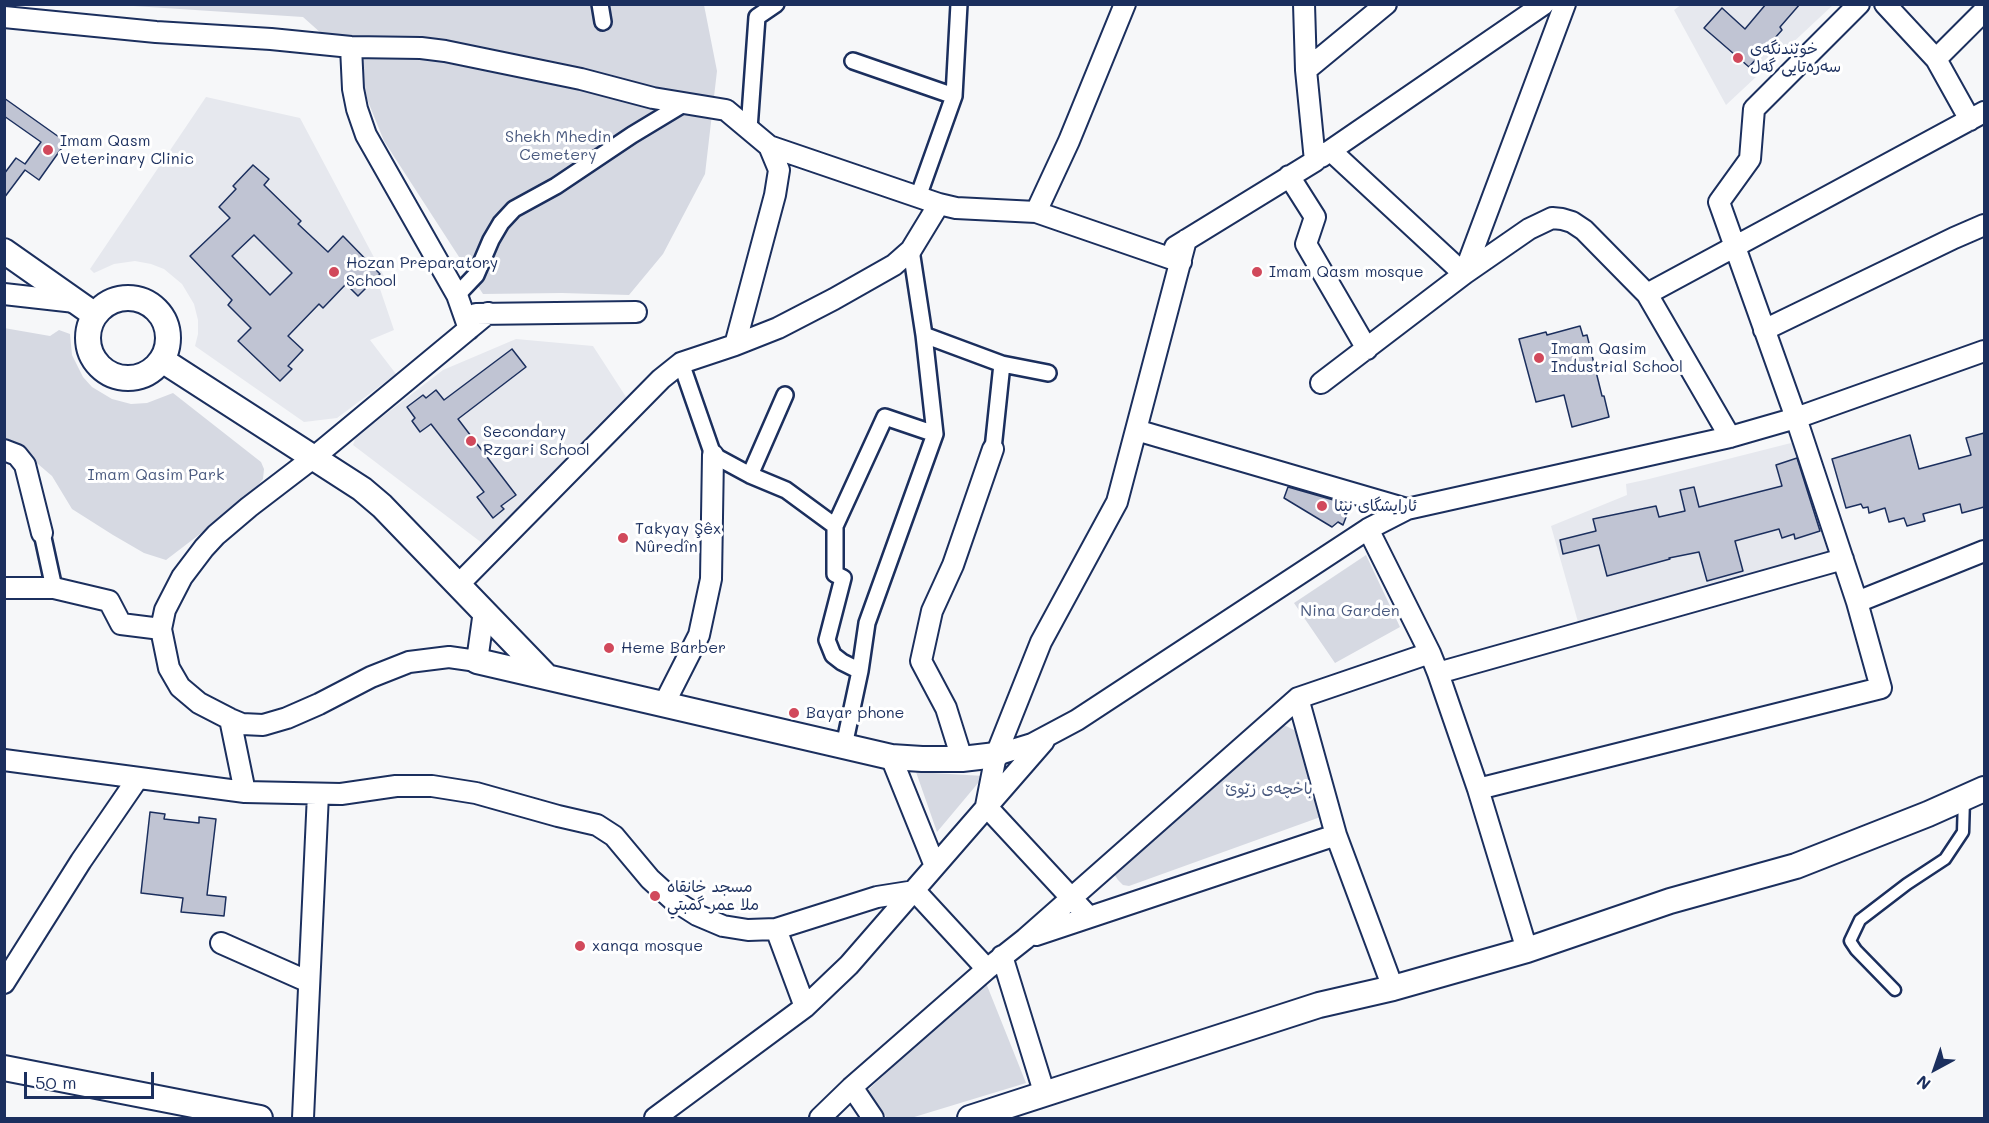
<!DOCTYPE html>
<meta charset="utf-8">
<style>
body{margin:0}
#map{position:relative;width:1989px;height:1123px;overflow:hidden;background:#f6f7f9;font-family:Mali,sans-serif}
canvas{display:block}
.frame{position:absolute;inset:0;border:6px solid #1b2f5e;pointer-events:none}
.north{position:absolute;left:1905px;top:1039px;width:60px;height:60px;-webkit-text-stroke:4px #fff;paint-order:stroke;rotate:220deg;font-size:16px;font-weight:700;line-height:24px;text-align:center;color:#1b2f5e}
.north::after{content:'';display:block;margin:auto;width:21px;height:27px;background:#1b2f5e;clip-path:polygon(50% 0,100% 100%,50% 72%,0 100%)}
.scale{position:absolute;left:24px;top:1072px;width:130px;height:27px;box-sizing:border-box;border:3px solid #1b2f5e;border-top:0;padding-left:8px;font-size:18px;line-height:21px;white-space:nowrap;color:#1b2f5e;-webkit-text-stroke:4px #fff;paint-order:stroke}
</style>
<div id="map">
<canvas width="1989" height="1123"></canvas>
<div class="frame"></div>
<div class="north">N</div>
<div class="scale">50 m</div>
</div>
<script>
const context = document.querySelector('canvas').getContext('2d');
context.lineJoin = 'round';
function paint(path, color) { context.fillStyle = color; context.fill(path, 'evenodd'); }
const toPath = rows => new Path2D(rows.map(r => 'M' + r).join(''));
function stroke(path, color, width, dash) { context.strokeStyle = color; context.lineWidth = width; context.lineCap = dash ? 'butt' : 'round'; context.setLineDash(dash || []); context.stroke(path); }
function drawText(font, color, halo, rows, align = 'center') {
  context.font = font + ' Mali,"Playpen Sans Arabic",sans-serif'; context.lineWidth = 6; context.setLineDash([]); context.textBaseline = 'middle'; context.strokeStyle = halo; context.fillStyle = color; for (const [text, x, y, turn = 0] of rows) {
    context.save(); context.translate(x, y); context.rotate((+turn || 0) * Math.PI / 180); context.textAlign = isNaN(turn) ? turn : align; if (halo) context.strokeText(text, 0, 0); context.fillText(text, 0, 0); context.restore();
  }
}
paint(toPath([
 [1682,4,1833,5,1726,105,1674,10],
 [206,97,300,118,386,280,379,286,394,330,370,340,396,374,337,418,304,422,195,346,198,334,198,320,194,304,182,284,164,269,151,264,135,261,114,264,94,273,90,269],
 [516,339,593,346,628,400,486,546,353,445,356,437,443,370],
 [1795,442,1829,551,1693,592,1578,622,1551,526,1627,495,1626,484,1649,479]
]), '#e6e8ee');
paint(toPath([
 [118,5,704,5,717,71,705,174,663,254,629,295,562,293,483,294,384,141,367,99,359,67,303,17],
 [4,328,50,336,59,330,70,334,72,355,83,377,92,387,112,399,131,404,147,403,173,393,261,462,264,469,263,479,256,488,200,534,166,560,144,553,113,535,72,509,52,476,38,464,33,462,14,464,5,462],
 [1366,555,1400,627,1335,663,1294,603],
 [1282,724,1296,731,1300,737,1326,815,1129,886,1123,885,1118,880,1114,874,1115,867],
 [916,772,984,776,937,832],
 [983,983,986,983,1026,1083,911,1118,887,1118,868,1092,868,1090]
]), '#d6d9e2');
const building = toPath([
 [1766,4,1800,4,1780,27,1782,30,1749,67,1704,28,1722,8,1745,29,1766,4],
 [4,98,66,142,39,180,25,170,4,198,4,174,16,158,25,164,41,142,4,116,4,98],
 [253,165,269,179,264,185,301,221,298,224,328,252,343,236,380,274,358,296,346,284,323,308,319,304,288,336,303,350,288,366,292,369,280,381,238,341,251,328,228,305,232,300,190,256,230,218,219,207,236,189,233,186,253,165],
 [254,235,292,273,270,295,232,256,254,235],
 [1580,326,1583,336,1587,335,1602,396,1604,396,1609,417,1572,427,1564,395,1536,402,1519,339,1546,332,1547,335,1580,326],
 [512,349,526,367,458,419,516,495,501,506,504,509,493,518,477,497,484,492,431,424,420,432,412,421,415,418,407,407,423,395,426,398,436,390,444,400,512,349],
 [1984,433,1984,507,1962,513,1960,504,1923,514,1925,521,1907,526,1904,518,1889,522,1885,508,1869,513,1868,507,1863,508,1861,504,1846,508,1832,459,1910,435,1919,469,1971,455,1966,438,1984,433],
 [1797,458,1820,531,1795,539,1794,534,1782,538,1779,529,1735,541,1743,571,1707,581,1699,552,1669,558,1670,559,1607,576,1599,545,1563,554,1560,540,1596,531,1593,519,1656,506,1659,517,1685,511,1680,490,1694,487,1699,507,1782,486,1776,465,1797,458],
 [1288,487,1344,503,1348,512,1343,525,1338,522,1332,527,1284,498,1288,487],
 [150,812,165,814,164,819,199,823,199,817,216,819,207,895,226,897,224,916,181,912,183,898,141,893,150,812]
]);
paint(building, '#c0c4d3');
stroke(building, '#1b2f5e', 1.5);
const service = toPath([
 [1895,990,1856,950,1850,941,1860,920,1907,884,1945,859,1963,832,1964,799]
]);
const pedestrian = toPath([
 [600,4,603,22],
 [853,61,954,96],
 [749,129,757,17,776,4],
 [918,197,954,96,959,4],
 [911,250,924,335,935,434],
 [457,295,476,275,491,240,501,223,514,209,556,186,632,135,685,103],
 [924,335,1002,364,993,449],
 [681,363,713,455,750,475,786,490,835,526],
 [1002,364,1048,373],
 [750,475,785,395],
 [42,533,54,588],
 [844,746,860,671,867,623,935,434,885,417,835,526,835,574,843,578,827,640,833,655,842,662,860,671]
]);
const minor = toPath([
 [1885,4,1936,59,1970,120],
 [4,17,156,32,271,39,351,47,421,48,445,51,581,79,653,98,726,110,769,146],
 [351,47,353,89,357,109,366,135,457,295,469,329],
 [1936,59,1984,11],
 [1306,70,1386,4],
 [1331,151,1464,274,1565,4],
 [1321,157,1544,4],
 [1289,176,1315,217,1306,244,1367,349],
 [1036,212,1069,141,1125,4],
 [1175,247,1315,161,1306,70,1304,4],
 [4,294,75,302],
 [1647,294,1984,112],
 [476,314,636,312],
 [1764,330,1954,238,1984,225],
 [735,345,778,328,834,299,894,265,911,250,939,204],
 [1321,383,1464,274,1529,229,1552,218,1562,219,1572,222,1584,230,1647,294,1730,437],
 [1136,430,1407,509],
 [4,450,17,455,25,465,42,533],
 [1368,529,1430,653],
 [459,584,661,379,681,363,735,345,775,195,779,170,769,146,939,204,956,208,1036,212,1181,262],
 [4,588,54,588,109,601,121,624,161,629],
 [1857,602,1984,551],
 [484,611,477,661,449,657,409,662,371,677,319,704,287,718,263,725,242,724,230,719,199,703,180,687,169,668,161,629,165,610,182,577,204,548,216,535,249,507,313,458,488,313],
 [1438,673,1478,789],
 [1298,698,1336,835,1393,988],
 [664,704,699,635,711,579,713,455],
 [230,719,245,792],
 [996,755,1041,642,1117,502,1186,240],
 [891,757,935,866],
 [962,759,946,708,921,661,932,611,953,565,993,449],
 [4,760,245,792,341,794,396,786,432,786,476,793,558,816,597,825,614,836,650,879,672,899,697,915,723,926,748,930,776,929,877,897,915,891,987,969],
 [1089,917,986,806,996,755,1032,744,1077,720,1368,529,1407,509,1730,437,1796,418,1984,351],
 [776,929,805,1007],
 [1036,935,1336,835],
 [221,943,309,982],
 [1527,950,1478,789,1881,688,1857,602,1796,418,1719,202,1750,159,1754,109,1859,4],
 [1002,956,1045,1095],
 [4,983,81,861,138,778],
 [852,1087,873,1118],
 [303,1118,318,794],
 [655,1118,805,1007,849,965,1044,741],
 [820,1118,852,1087,987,969,1025,939,1298,698,1430,653,1438,673,1843,559]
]);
const tertiary = toPath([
 [4,251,95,315],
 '88 338a40 40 0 1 1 80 0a40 40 0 1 1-80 0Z',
 [162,360,362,489,382,506,547,677],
 [477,661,891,757,922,759,962,759,996,755],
 [4,1068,260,1118],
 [970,1118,1319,1005,1393,988,1527,950,1670,901,1796,866,1928,814,1984,789]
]);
stroke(service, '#1b2f5e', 15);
stroke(pedestrian, '#1b2f5e', 20);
stroke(minor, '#1b2f5e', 24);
stroke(tertiary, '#1b2f5e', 28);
stroke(service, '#fff', 10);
stroke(pedestrian, '#fff', 15);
stroke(minor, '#fff', 20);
stroke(tertiary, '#fff', 24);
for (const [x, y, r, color] of [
 [1738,58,6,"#d1495b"],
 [48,150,6,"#d1495b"],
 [334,272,6,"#d1495b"],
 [1257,272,6,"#d1495b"],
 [1539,358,6,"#d1495b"],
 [471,441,6,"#d1495b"],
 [1322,506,6,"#d1495b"],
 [623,538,6,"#d1495b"],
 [609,648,6,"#d1495b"],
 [794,713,6,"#d1495b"],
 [655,896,6,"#d1495b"],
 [580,946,6,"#d1495b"]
]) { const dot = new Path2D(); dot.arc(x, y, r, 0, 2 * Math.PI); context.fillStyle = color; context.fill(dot); stroke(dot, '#fff', 2); }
drawText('16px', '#1b2f5e', '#fff', [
 ["خوێندنگەی",1750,49],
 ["سەرەتایی گەل",1750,67],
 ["Imam Qasm",60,141],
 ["Veterinary Clinic",60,159],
 ["Hozan Preparatory",346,263],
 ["School",346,281],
 ["Imam Qasm mosque",1269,272],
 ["Imam Qasim",1551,349],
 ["Industrial School",1551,367],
 ["Secondary",483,432],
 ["Rzgari School",483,450],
 ["ئارایشگای نینا",1334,506],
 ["Takyay Şêx",635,529],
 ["Nûredîn",635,547],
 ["Heme Barber",621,648],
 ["Bayar phone",806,713],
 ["مسجد خانقاه",667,887],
 ["ملا عمر گمبتي",667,905],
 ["xanqa mosque",592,946]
], 'left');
drawText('16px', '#4a5a7f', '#fff', [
 ["Shekh Mhedin",558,137],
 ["Cemetery",558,155],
 ["Imam Qasim Park",156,475],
 ["Nina Garden",1350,611],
 ["باخچەی زێوێ",1269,789]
]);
</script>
